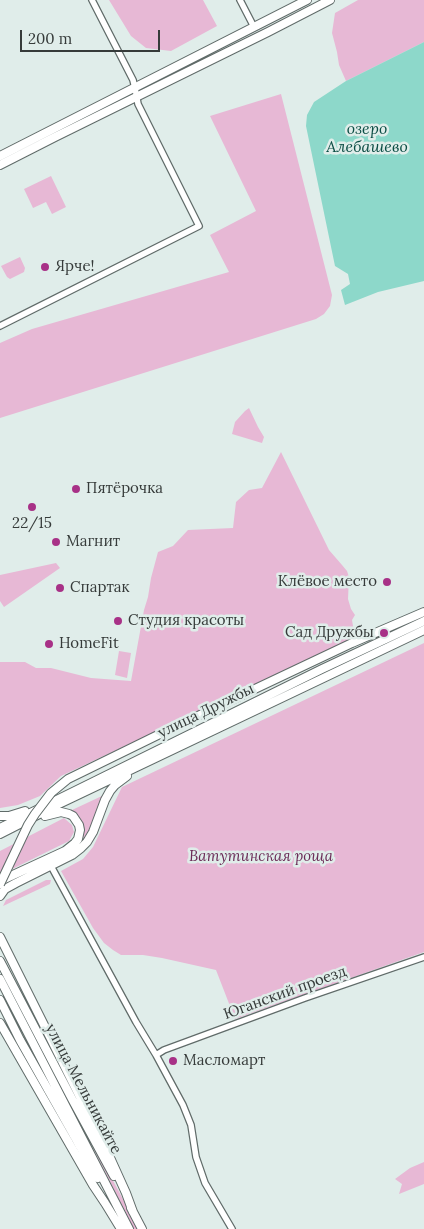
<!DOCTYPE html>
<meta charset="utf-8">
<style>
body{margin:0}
#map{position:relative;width:424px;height:1229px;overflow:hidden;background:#e0edea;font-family:Lora,serif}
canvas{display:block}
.scale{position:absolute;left:20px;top:30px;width:140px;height:22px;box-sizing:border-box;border:2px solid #363b3a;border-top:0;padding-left:6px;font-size:15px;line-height:18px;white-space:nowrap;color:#363b3a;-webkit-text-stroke:4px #e0edea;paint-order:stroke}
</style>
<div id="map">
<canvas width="424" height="1229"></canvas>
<div class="scale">200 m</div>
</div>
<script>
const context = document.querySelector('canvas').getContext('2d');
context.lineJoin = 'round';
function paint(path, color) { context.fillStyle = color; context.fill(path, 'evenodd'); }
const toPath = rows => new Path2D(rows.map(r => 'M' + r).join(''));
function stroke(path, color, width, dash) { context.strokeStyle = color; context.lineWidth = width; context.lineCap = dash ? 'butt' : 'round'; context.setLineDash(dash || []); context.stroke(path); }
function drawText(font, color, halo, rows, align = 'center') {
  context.font = font + ' Lora,serif'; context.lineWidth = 5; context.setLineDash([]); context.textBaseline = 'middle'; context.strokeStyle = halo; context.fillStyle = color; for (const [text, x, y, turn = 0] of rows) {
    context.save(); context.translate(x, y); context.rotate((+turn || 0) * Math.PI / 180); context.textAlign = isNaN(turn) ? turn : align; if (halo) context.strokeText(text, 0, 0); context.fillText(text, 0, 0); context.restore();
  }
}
paint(toPath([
 [109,0,203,0,217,26,171,51,146,48,131,36],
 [358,0,424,0,424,42,346,81,339,65,337,52,332,33,335,13],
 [281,94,332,295,330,306,324,314,316,319,0,418,0,343,32,329,229,272,210,235,256,211,210,116],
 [51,176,66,207,52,214,46,202,33,208,24,189],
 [20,257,25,268,24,272,10,279,7,277,1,266],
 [249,408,258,427,264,437,262,443,232,434,235,422,245,411],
 [281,452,329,550,342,565,347,571,349,577,348,599,351,609,355,615,352,620,353,626,358,637,61,776,40,796,18,805,0,808,0,662,25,662,36,668,51,668,91,678,131,681,144,610,148,597,151,578,158,552,173,546,188,530,233,528,236,502,249,490,262,488],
 [56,563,60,568,4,607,0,601,0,575],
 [424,643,424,952,235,1019,216,970,162,958,143,955,121,955,113,950,104,943,93,928,61,871,83,859,93,847,122,787],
 [119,651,131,653,127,678,115,675],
 [104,795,90,830,80,842,83,827,81,820,77,814,72,810],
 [64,818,72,825,74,832,69,841,0,875,0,851],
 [46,880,51,880,50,884,3,906,6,900],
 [82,1123,139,1229,134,1229,81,1124],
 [424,1162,424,1184,399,1194,402,1184,395,1179,410,1168]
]), '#e7b8d5');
paint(toPath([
 [424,42,424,281,378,292,345,305,341,290,350,284,348,274,335,266,306,126,307,115,314,102,346,81]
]), '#8dd8ca');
const minor = toPath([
 [240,0,254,27],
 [0,326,199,226,138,104,135,88,133,80,92,0],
 [51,866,136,1022,156,1055,183,1105,191,1125,196,1157,205,1183,232,1229],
 [156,1055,164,1050,305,998,424,957]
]);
const major = toPath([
 [0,156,307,0],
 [0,165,55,137,268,32,330,0],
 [164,732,352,643,424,612],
 [0,816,9,816,25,811],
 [0,828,322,669,424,621],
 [0,834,59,804,424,630],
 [0,881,65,851,75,843,78,839,80,830,79,825,73,816,69,814,61,812,45,816],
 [0,896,5,889,16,883,72,855,81,848,87,842,93,832,105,800,110,791,115,785,127,776],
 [0,937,107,1151,126,1193,133,1212],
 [0,961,72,1099,114,1176],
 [0,979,129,1229],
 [0,1000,20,1040,98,1178],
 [0,1023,93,1185,105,1203,121,1229],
 [131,1208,142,1229]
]);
stroke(minor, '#606b69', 8);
stroke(major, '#606b69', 10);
stroke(minor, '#fff', 5.5);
stroke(major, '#fff', 8);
const majorBridge = toPath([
 [0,884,28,825,35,814,51,793,68,779,164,732]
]);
stroke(majorBridge, '#606b69', 10, []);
stroke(majorBridge, '#fff', 8);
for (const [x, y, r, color] of [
 [45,267,5,"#a83187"],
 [76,489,5,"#a83187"],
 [32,507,5,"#a83187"],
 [56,542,5,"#a83187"],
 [387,582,5,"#a83187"],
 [60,588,5,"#a83187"],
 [118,621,5,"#a83187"],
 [384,633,5,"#a83187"],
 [49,644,5,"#a83187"],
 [173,1061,5,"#a83187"]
]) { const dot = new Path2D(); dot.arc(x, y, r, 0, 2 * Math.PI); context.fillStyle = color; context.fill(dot); stroke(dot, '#e0edea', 2); }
drawText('15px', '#363b3a', '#e0edea', [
 ["Ярче!",55,267],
 ["Пятёрочка",86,489],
 ["22/15",32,524,"center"],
 ["Магнит",66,542],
 ["Клёвое место",377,582,"right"],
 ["Спартак",70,588],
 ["Студия красоты",128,621],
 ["Сад Дружбы",374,633,"right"],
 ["HomeFit",59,644],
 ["Масломарт",183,1061]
], 'left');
drawText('15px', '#363b3a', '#e0edea', [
 ["улица Дружбы",206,711,-26],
 ["Юганский проезд",285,993,-20],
 ["улица Мельникайте",83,1089,62]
]);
drawText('italic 15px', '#6b2b57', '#e0edea', [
 ["Ватутинская роща",261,857]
]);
drawText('italic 16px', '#0a4d44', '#e0edea', [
 ["озеро",367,129],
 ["Алебашево",367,147]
]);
</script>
